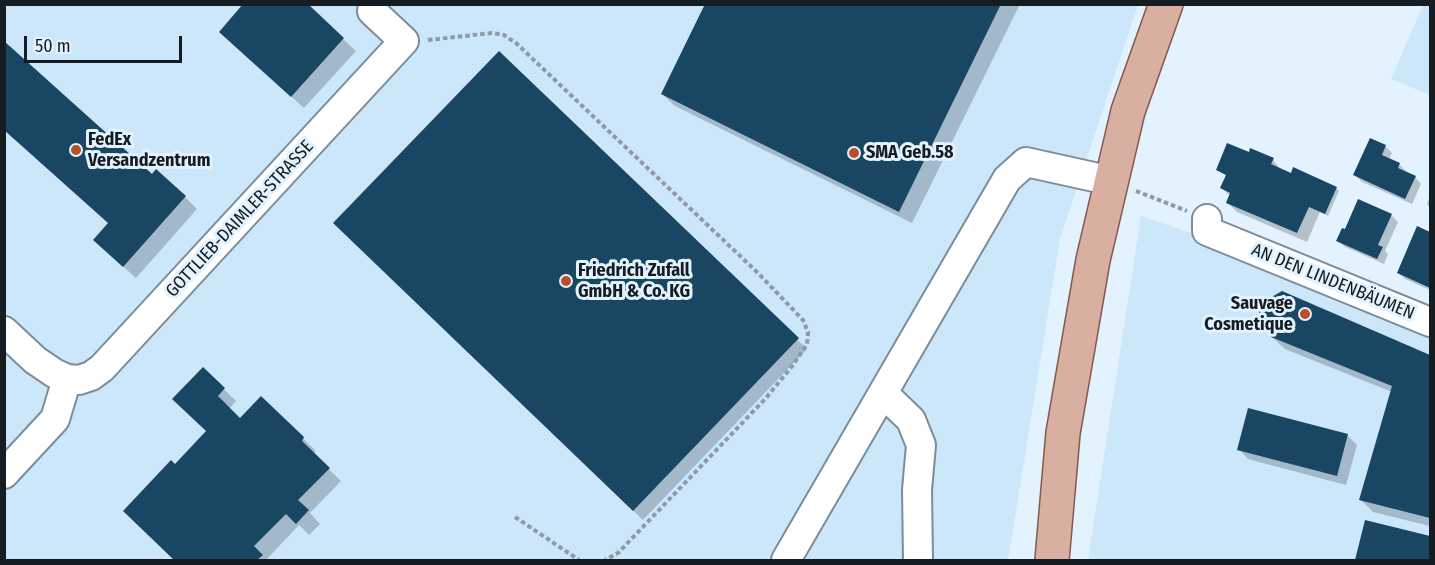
<!DOCTYPE html>
<meta charset="utf-8">
<style>
body{margin:0}
#map{position:relative;width:1435px;height:565px;overflow:hidden;background:#e2f2fe;font-family:"Fira Sans Condensed",sans-serif}
canvas{display:block}
.frame{position:absolute;inset:0;border:6px solid #151d22;pointer-events:none}
.scale{position:absolute;left:24px;top:36px;width:158px;height:27px;box-sizing:border-box;border:3px solid #151d22;border-top:0;padding-left:8px;font-size:18px;line-height:21px;white-space:nowrap;color:#151d22;-webkit-text-stroke:4px #e2f2fe;paint-order:stroke}
</style>
<div id="map">
<canvas width="1435" height="565"></canvas>
<div class="frame"></div>
<div class="scale">50 m</div>
</div>
<script>
const context = document.querySelector('canvas').getContext('2d');
context.lineJoin = 'round';
function paint(path, color) { context.fillStyle = color; context.fill(path, 'evenodd'); }
const toPath = rows => new Path2D(rows.map(r => 'M' + r).join(''));
function stroke(path, color, width, dash) { context.strokeStyle = color; context.lineWidth = width; context.lineCap = dash ? 'butt' : 'round'; context.setLineDash(dash || []); context.stroke(path); }
function drawText(font, color, halo, rows, align = 'center') {
  context.font = font + ' "Fira Sans Condensed",sans-serif'; context.lineWidth = 6; context.setLineDash([]); context.textBaseline = 'middle'; context.strokeStyle = halo; context.fillStyle = color; for (const [text, x, y, turn = 0] of rows) {
    context.save(); context.translate(x, y); context.rotate((+turn || 0) * Math.PI / 180); context.textAlign = isNaN(turn) ? turn : align; if (halo) context.strokeText(text, 0, 0); context.fillText(text, 0, 0); context.restore();
  }
}
paint(toPath([
 [4,5,1138,5,1060,239,1008,560,5,560],
 [1423,5,1430,5,1430,95,1391,79],
 [1141,216,1314,275,1430,322,1430,560,1088,560]
]), '#cce7fa');
paint(toPath([
 [305,4,356,51,304,108,233,44],
 [706,4,1020,4,912,223,675,106,662,94],
 [499,53,807,349,643,520,336,223],
 [1371,140,1385,146,1392,153,1389,159,1399,164,1406,171,1405,173,1415,177,1421,184,1412,204,1362,182,1355,175],
 [1249,154,1273,160,1282,171,1336,188,1339,191,1328,216,1320,212,1307,242,1237,212,1227,202,1230,196,1222,188,1227,176,1218,170],
 [152,176,185,197,197,209,136,278,108,253,110,224],
 [1430,195,1430,208,1427,204],
 [1391,215,1398,222,1385,251,1388,254,1384,264,1345,247,1338,241],
 [1418,228,1430,233,1430,290,1405,279,1398,272],
 [1282,293,1430,357,1430,526,1373,512,1361,500,1392,392,1285,349,1272,337],
 [203,369,236,401,229,409,240,420,261,398,316,451,313,454,341,481,310,513,320,524,309,535,299,525,266,560,176,560,125,511,175,466,208,432],
 [1347,435,1357,445,1346,485,1248,459,1239,449],
 [1366,521,1430,538,1430,560,1356,560]
]), '#0003');
paint(toPath([
 [243,4,308,4,344,38,291,97,219,32],
 [705,4,1001,4,899,212,661,94],
 [4,41,152,174,156,169,186,196,123,267,93,240,108,223,4,130],
 [499,51,799,338,633,511,333,223],
 [1370,138,1386,145,1382,155,1400,163,1398,168,1416,176,1405,199,1353,175],
 [1227,143,1249,152,1250,148,1274,158,1271,164,1291,173,1293,167,1337,187,1325,214,1309,207,1297,233,1226,203,1230,193,1220,188,1226,175,1216,170],
 [1358,199,1392,214,1378,245,1383,247,1377,259,1336,241,1342,228,1345,229],
 [1417,226,1430,232,1430,288,1397,273],
 [1282,291,1430,355,1430,518,1359,500,1392,386,1271,337,1256,306],
 [203,367,225,388,218,396,240,418,261,396,304,437,302,441,330,468,298,500,309,510,296,524,286,514,254,546,263,555,257,560,174,560,123,511,171,460,175,464,206,431,172,399],
 [1248,408,1348,434,1337,476,1237,450],
 [1365,520,1430,536,1430,560,1355,560]
]), '#184663');
const minor = toPath([
 [1207,219,1207,231,1430,322],
 [4,331,35,360,54,373,67,379,79,380,91,376,102,368,404,41,372,11],
 [884,394,911,420,921,445,917,490,918,560],
 [4,474,55,419,67,379],
 [786,560,1007,179,1026,162,1112,181]
]);
const major = toPath([
 [1052,560,1063,433,1093,260,1128,111,1166,4]
]);
stroke(minor, '#7b8d9b', 32);
stroke(major, '#83594c', 36);
stroke(toPath([
 [428,40,492,33,504,35,516,43,758,273,803,320,808,332,807,344,793,365,766,398,618,553,605,560],
 [1136,191,1187,211],
 [515,517,579,560]
]), '#8e9aa4', 4, [4.5, 3]);
stroke(minor, '#fff', 28);
stroke(major, '#d8afa1', 33);
for (const [x, y, r, color] of [
 [76,150,6,"#b74f2a"],
 [854,153,6,"#b74f2a"],
 [566,281,6,"#b74f2a"],
 [1305,314,6,"#b74f2a"]
]) { const dot = new Path2D(); dot.arc(x, y, r, 0, 2 * Math.PI); context.fillStyle = color; context.fill(dot); stroke(dot, '#e2f2fe', 2); }
drawText('bold 18px', '#151d22', '#e2f2fe', [
 ["FedEx",88,140],
 ["Versandzentrum",88,161],
 ["SMA Geb.58",866,153],
 ["Friedrich Zufall",578,271],
 ["GmbH & Co. KG",578,292],
 ["Sauvage",1293,304,"right"],
 ["Cosmetique",1293,325,"right"]
], 'left');
drawText('18px', '#151d22', '#e2f2fe', [
 ["GOTTLIEB-DAIMLER-STRASSE",240,219,-47],
 ["AN DEN LINDENBÄUMEN",1333,282,22]
]);
</script>
